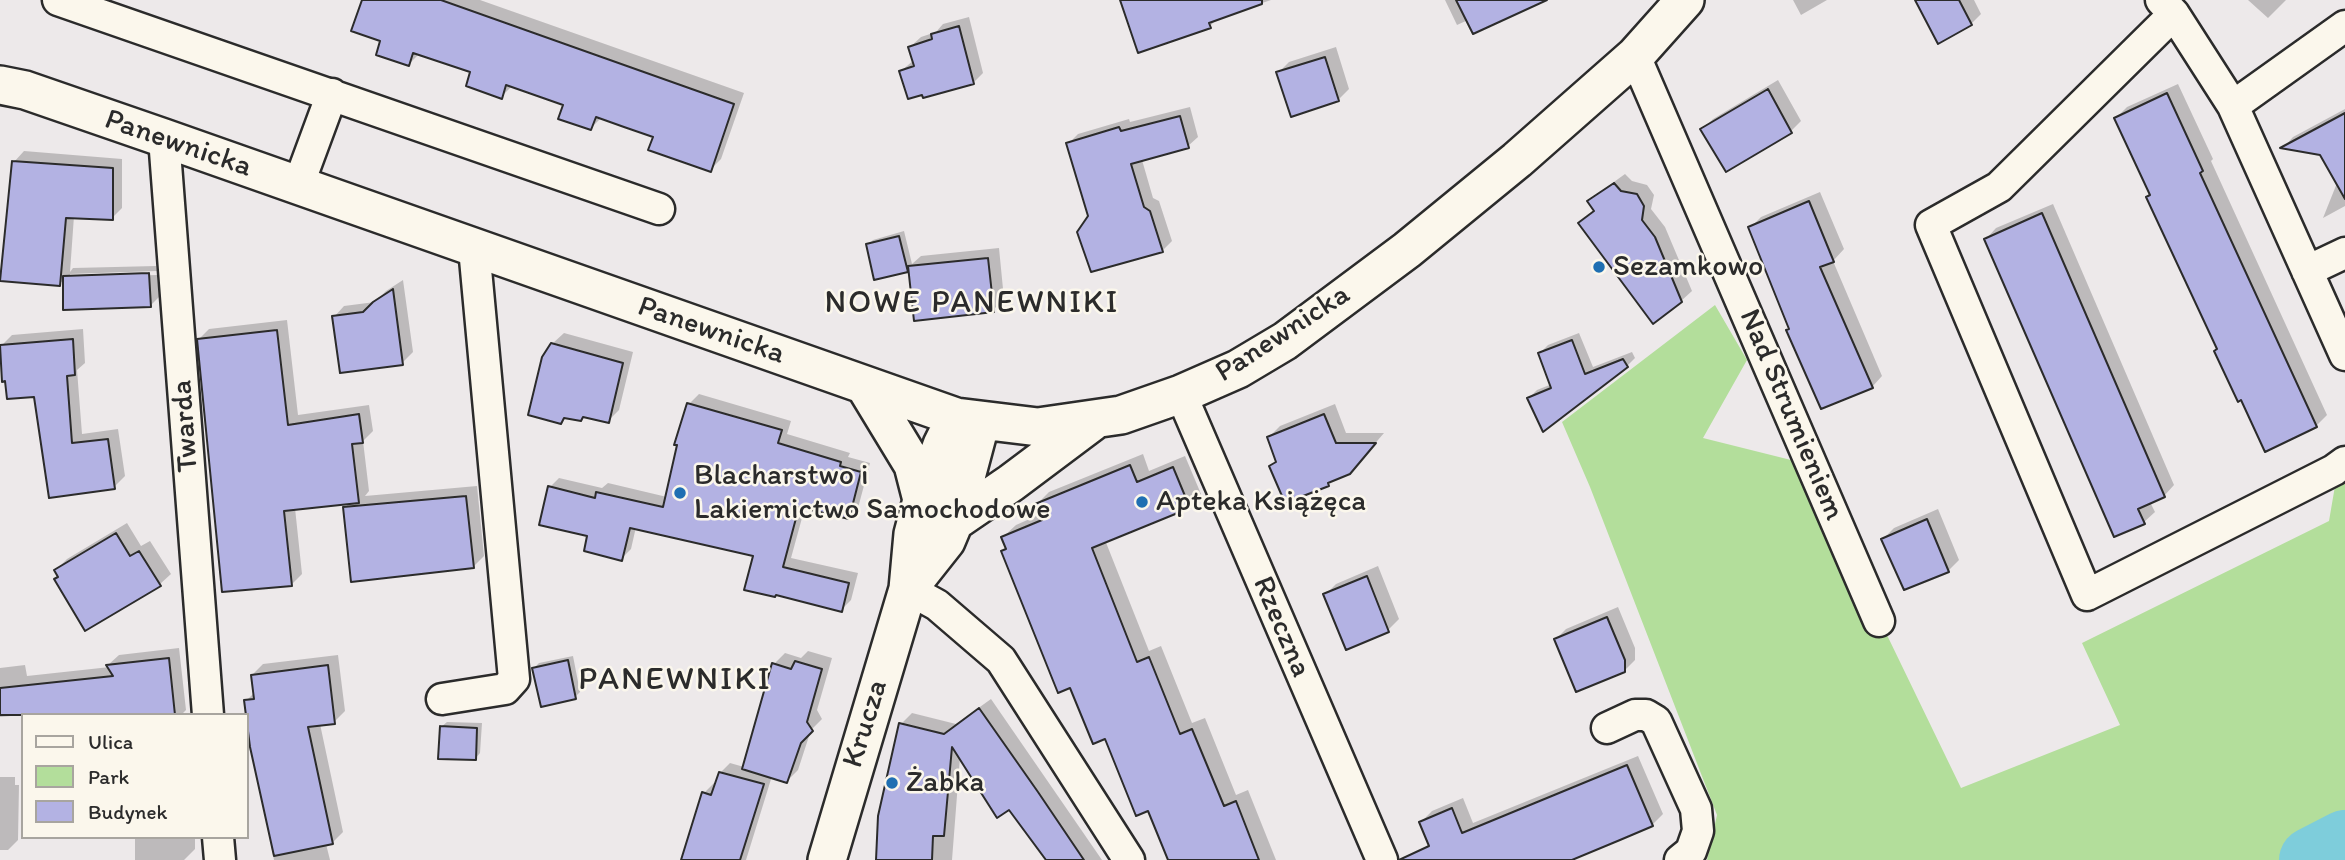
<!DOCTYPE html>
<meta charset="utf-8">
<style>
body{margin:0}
#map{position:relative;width:2345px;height:860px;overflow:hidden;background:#ede9ea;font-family:Itim,sans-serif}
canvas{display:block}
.legend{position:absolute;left:21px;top:713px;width:228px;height:126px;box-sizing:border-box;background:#fbf7ec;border:2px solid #a8a59f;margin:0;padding:9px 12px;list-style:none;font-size:21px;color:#2b2b2b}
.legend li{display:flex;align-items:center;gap:14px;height:35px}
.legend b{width:35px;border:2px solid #a8a59f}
</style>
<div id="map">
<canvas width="2345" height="860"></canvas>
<ul class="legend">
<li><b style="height:9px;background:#fbf7ec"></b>Ulica</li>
<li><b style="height:19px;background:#b3de9b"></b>Park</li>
<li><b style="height:19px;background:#b3b2e3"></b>Budynek</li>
</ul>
</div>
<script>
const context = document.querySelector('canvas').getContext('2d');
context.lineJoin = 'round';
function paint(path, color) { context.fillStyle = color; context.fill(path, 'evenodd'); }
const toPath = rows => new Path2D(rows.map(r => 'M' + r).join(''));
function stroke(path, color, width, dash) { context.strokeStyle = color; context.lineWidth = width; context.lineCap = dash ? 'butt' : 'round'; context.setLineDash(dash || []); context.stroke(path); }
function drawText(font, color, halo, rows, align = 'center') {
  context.font = font + ' Itim,sans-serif'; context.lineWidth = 5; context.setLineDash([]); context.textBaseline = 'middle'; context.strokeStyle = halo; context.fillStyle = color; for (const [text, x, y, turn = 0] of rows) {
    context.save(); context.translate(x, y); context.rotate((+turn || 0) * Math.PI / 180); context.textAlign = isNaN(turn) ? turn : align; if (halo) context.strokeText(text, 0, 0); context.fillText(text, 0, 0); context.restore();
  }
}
paint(toPath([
 [1715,305,1747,360,1703,438,1803,463,1875,636,1886,633,1961,788,2120,725,2082,643,2329,521,2335,486,2345,481,2345,835,2293,860,1707,860,1717,815,1590,487,1562,422]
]), '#b3de9b');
paint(toPath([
 [364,0,480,0,744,93,721,159,710,170,655,136,602,117,591,128,565,104,512,86,501,97,473,71,420,53,409,64,383,40],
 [1127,0,1271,0,1218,18,1210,26],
 [1445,0,1545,0,1468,20,1457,25],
 [1793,0,1827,0,1801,15],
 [1917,0,1974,0,1981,14,1971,24],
 [2248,0,2286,0,2268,18],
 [969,17,983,73,973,83,901,71,914,60,910,47,921,37,936,32,943,24],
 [1336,47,1349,89,1338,100,1278,73,1289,62],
 [1778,80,1801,121,1791,131,1703,129,1713,119],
 [2178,84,2213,159,2211,161,2327,415,2316,426,2219,349,2116,118,2127,107],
 [1190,107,1198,137,1188,146,1142,160,1153,198,1159,201,1172,241,1163,250,1092,270,1090,216,1068,144,1078,134,1129,119,1130,122],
 [2345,109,2345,206,2323,218,2337,183,2321,153,2284,147,2293,137],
 [24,151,122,159,122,208,112,218,74,216,70,272,73,268,156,266,157,271,70,274,70,277,157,275,159,297,151,305,65,279,59,284,14,162],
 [1625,174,1632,181,1647,185,1654,195,1651,209,1665,227,1692,291,1681,301,1580,223,1595,209,1590,202,1600,192],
 [1820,192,1844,249,1833,261,1882,376,1872,387,1790,328,1750,228,1761,217],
 [2053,204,2174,485,2164,496,2150,502,2155,512,2144,522,1986,239,1996,228],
 [904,231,912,264,921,256,999,248,1004,299,993,310,910,268,908,270,868,245,873,240],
 [403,280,413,352,402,363,334,317,344,306,375,302,386,291],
 [287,320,298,415,369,405,373,431,363,441,369,491,365,496,477,486,484,556,473,567,345,508,349,503,295,508,302,574,291,585,199,339,209,329],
 [83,329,85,363,77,370,82,434,118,429,125,476,114,487,50,496,35,395,7,379,1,346,12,335],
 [564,333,633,352,619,410,608,421,584,416,581,420,566,417,561,422,552,344],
 [1579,333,1593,367,1632,352,1635,358,1627,366,1529,398,1537,390,1552,384,1540,353,1548,345],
 [699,394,791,421,787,434,850,453,848,457,870,463,858,508,848,517,805,507,791,558,858,573,851,600,841,610,756,555,636,527,631,549,621,559,589,535,550,487,559,478,602,488,608,483,667,497,689,404],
 [1335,404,1346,433,1384,433,1360,461,1328,484,1286,501,1271,466,1277,460,1269,437,1280,426],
 [1143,454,1149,471,1185,456,1201,494,1189,506,1105,540,1149,651,1161,646,1192,723,1205,718,1236,795,1248,790,1276,860,1170,860,1149,809,1106,736,1071,686,1003,551,1007,547,1003,537,1016,525,1041,514,1037,504,1049,492],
 [1938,509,1959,560,1948,571,1883,539,1894,528],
 [127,523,141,546,150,541,171,574,160,584,59,576,56,570,67,559],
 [1378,566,1399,619,1388,630,1347,648,1325,595,1336,584],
 [1618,607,1635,648,1635,660,1624,671,1556,639,1566,629],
 [179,648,186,710,181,715,23,715,23,717,22,715,0,717,0,668,25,665,27,676,110,667,108,665,119,655],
 [808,651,832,658,817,710,822,719,811,730,798,770,787,781,772,776,746,860,685,860,704,793,714,783,716,784,720,773,730,763,744,767,774,664,785,653,801,658],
 [338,655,345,711,334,722,320,724,343,832,332,843,326,844,330,860,274,860,251,747,246,701,255,692,252,675,263,664],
 [573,656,580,692,575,697,534,668,539,663],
 [991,699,1102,860,1048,860,1009,808,960,757,952,860,878,860,901,724,912,713,956,724],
 [447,722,482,723,480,753,475,759,441,727],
 [1638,756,1663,814,1652,825,1570,860,1436,860,1421,822,1432,811,1463,798,1473,823],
 [0,777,15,777,15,785,19,785,18,840,8,850,0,850],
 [135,837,195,837,195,849,184,860,135,860]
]), '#0003');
stroke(toPath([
 [2312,860,2345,843]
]), '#7ecddb', 66);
const building = toPath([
 [362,0,441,0,734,104,711,172,648,150,653,137,624,127,596,117,591,130,558,119,563,105,506,85,502,99,466,86,470,72,413,53,409,66,376,55,380,41,351,31,362,0],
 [1120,0,1262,0,1262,4,1209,23,1211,28,1138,53,1120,0],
 [1456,0,1547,0,1473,34,1456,0],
 [1915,0,1959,0,1972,25,1938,44,1915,0],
 [959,26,974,84,923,98,922,95,908,99,899,71,914,66,908,47,932,39,931,34,959,26],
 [1325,57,1339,101,1291,117,1276,72,1325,57],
 [1768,89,1792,133,1726,172,1700,129,1768,89],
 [2167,93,2203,171,2200,173,2317,427,2265,452,2241,400,2238,402,2214,351,2217,349,2146,197,2150,195,2114,118,2167,93],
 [2345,113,2345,199,2320,155,2280,148,2345,113],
 [1180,116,1189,148,1131,164,1144,207,1150,211,1163,252,1091,272,1077,232,1088,216,1066,143,1119,127,1121,131,1180,116],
 [12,161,113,168,113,220,66,218,60,286,0,281,12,161],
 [1614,183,1621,191,1637,194,1644,206,1642,220,1655,237,1682,302,1653,324,1578,223,1594,211,1587,201,1614,183],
 [1809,201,1834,262,1820,267,1873,388,1821,409,1786,330,1789,329,1748,227,1809,201],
 [2042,213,2165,497,2138,509,2145,524,2114,537,1984,239,2042,213],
 [899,236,908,272,874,280,866,244,899,236],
 [988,258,994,312,914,321,908,266,988,258],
 [149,273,151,307,63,310,63,276,149,273],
 [393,289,403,365,340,373,332,316,363,312,373,302,393,289],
 [277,330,288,425,359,414,363,443,352,444,359,503,284,511,292,586,222,592,197,339,277,330],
 [73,339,75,375,67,376,72,443,108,439,115,489,49,498,34,397,7,399,5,381,2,382,0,345,73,339],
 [1572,340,1585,374,1623,359,1628,367,1543,432,1527,398,1551,388,1538,353,1572,340],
 [551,343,623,363,609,423,583,417,581,421,564,418,561,424,528,415,542,357,551,343],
 [687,403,782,430,778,443,841,462,840,466,861,472,849,519,799,507,783,567,849,583,842,612,776,595,775,597,744,590,753,556,630,528,622,561,584,551,587,536,539,525,548,486,595,498,596,492,663,507,677,445,674,445,687,403],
 [1324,414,1336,443,1376,443,1350,474,1328,483,1329,486,1285,503,1269,466,1276,462,1267,437,1324,414],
 [1130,465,1137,482,1173,467,1190,508,1092,548,1137,662,1149,657,1180,734,1192,729,1224,806,1236,801,1259,860,1168,860,1148,811,1136,816,1105,739,1093,744,1070,688,1058,693,1001,551,1006,549,1001,537,1042,520,1035,504,1130,465],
 [466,496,474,568,351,582,343,507,466,496],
 [1927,519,1949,572,1904,590,1881,539,1927,519],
 [116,533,130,556,139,551,161,586,85,631,54,579,58,577,54,570,116,533],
 [1367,576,1389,632,1346,650,1323,594,1367,576],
 [1607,617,1625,660,1625,672,1576,692,1554,639,1607,617],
 [169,658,175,715,0,715,0,688,113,676,106,665,169,658],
 [568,660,576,699,541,707,532,668,568,660],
 [795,661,822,669,807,722,813,731,801,743,787,783,742,769,772,663,791,669,795,661],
 [328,665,335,724,308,727,333,844,274,856,250,747,244,700,254,699,251,675,328,665],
 [979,708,1038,792,1084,860,1046,860,1009,810,997,818,952,747,944,836,933,836,932,860,876,860,878,816,899,723,944,734,979,708],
 [440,726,477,728,476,760,438,759,440,726],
 [1627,765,1653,826,1620,840,1572,860,1399,860,1429,846,1419,822,1452,808,1462,833,1627,765],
 [719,772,764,784,740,860,681,860,702,792,711,795,719,772]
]);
paint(building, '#b3b2e3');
stroke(building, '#2b2b2b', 2);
const minor = toPath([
 [58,0,659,209],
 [2161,0,2174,14,2233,106,2345,355],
 [2174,14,1999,187,1931,225,2087,595,2334,470,2345,462],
 [1635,56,1879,621],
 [2233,106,2345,26],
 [164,138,208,715],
 [298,186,332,94],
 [2307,271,2345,253],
 [1181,394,1382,860],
 [908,589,937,605,1001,660,1129,860],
 [442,699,505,689,514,679,474,248],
 [1607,728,1635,715,1646,715,1656,721,1696,809,1698,831,1691,851,1680,860],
 [218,837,220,860]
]);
const tertiary = toPath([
 [0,85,25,90,164,138,956,417,1038,427,1121,415,1181,394,1238,369,1285,341,1407,250,1517,160,1635,56,1685,0],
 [865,386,913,465,922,500],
 [954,522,1011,483,1095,420],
 [908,589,946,541,954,522,981,421],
 [827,860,908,589,913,534,922,500,942,445,956,417]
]);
stroke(minor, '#2b2b2b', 35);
stroke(tertiary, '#2b2b2b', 42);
stroke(minor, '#fbf7ec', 30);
stroke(tertiary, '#fbf7ec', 37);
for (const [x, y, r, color] of [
 [1599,267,7,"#1f6fb2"],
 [680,493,7,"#1f6fb2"],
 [1142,502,7,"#1f6fb2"],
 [892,783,7,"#1f6fb2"]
]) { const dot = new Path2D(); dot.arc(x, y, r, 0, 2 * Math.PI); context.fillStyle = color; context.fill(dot); stroke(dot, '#fbf7ec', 2.5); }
drawText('30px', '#2b2b2b', '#fbf7ec', [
 ["Panewnicka",178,144,19],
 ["Panewnicka",711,331,19],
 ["Panewnicka",1283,334,-33],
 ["Nad Strumieniem",1791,415,67],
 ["Twarda",186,426,-94],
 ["Rzeczna",1281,627,67],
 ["Krucza",866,724,-73]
]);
drawText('30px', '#2b2b2b', '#fbf7ec', [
 ["Sezamkowo",1613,267],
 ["Blacharstwo i",694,476],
 ["Lakiernictwo Samochodowe",694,510],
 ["Apteka Książęca",1156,502],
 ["Żabka",906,783]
], 'left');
context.letterSpacing = '2px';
drawText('32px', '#2b2b2b', '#fbf7ec', [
 ["NOWE PANEWNIKI",972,304]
]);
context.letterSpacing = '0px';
context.letterSpacing = '2px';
drawText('33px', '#2b2b2b', '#fbf7ec', [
 ["PANEWNIKI",675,681]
]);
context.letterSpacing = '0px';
</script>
